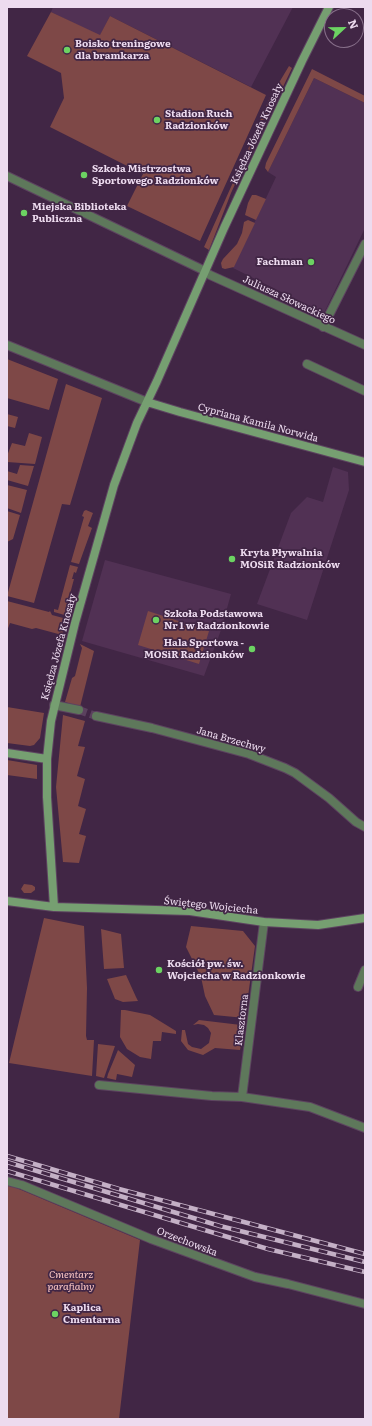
<!DOCTYPE html>
<meta charset="utf-8">
<style>
body{margin:0}
#map{position:relative;width:372px;height:1426px;overflow:hidden;background:#412645;font-family:Literata,serif}
canvas{display:block}
.frame{position:absolute;inset:0;border:8px solid #eddbef;pointer-events:none}
.north{position:absolute;left:324px;top:8px;width:40px;height:40px;box-sizing:border-box;background:#412645;border:1px solid #866e89;border-radius:50%;rotate:68deg;font-size:11px;font-weight:700;line-height:16px;text-align:center;color:#eddbef}
.north::after{content:'';display:block;margin:auto;width:14px;height:18px;background:#6cd362;clip-path:polygon(50% 0,100% 100%,50% 72%,0 100%)}
</style>
<div id="map">
<canvas width="372" height="1426"></canvas>
<div class="frame"></div>
<div class="north">N</div>
</div>
<script>
const context = document.querySelector('canvas').getContext('2d');
context.lineJoin = 'round';
function paint(path, color) { context.fillStyle = color; context.fill(path, 'evenodd'); }
const toPath = rows => new Path2D(rows.map(r => 'M' + r).join(''));
function stroke(path, color, width, dash) { context.strokeStyle = color; context.lineWidth = width; context.lineCap = dash ? 'butt' : 'round'; context.setLineDash(dash || []); context.stroke(path); }
function drawText(font, color, halo, rows, align = 'center') {
  context.font = font + ' Literata,serif'; context.lineWidth = 3.5; context.setLineDash([]); context.textBaseline = 'middle'; context.strokeStyle = halo; context.fillStyle = color; for (const [text, x, y, turn = 0] of rows) {
    context.save(); context.translate(x, y); context.rotate((+turn || 0) * Math.PI / 180); context.textAlign = isNaN(turn) ? turn : align; if (halo) context.strokeText(text, 0, 0); context.fillText(text, 0, 0); context.restore();
  }
}
paint(toPath([
 [53,7,293,7,251,87,110,16,100,36,51,12],
 [314,78,365,103,365,228,324,313,233,268,276,177,268,172],
 [333,467,348,472,349,490,307,620,257,604,291,513,307,497,323,502],
 [105,560,231,594,221,630,204,676,82,641]
]), '#513154');
paint(toPath([
 [51,12,100,35,110,16,266,95,200,241,127,206,143,174,50,127,64,98,61,73,27,56],
 [289,66,292,68,282,89,278,91,274,91],
 [312,69,365,96,365,103,314,78,268,172,265,168,266,163],
 [270,97,273,101,273,105,266,119,260,121],
 [257,129,258,135,231,193,209,250,204,247],
 [252,195,256,195,266,199,256,220,245,215,248,203],
 [248,220,255,223,234,267,225,269,222,268,221,263,223,259,237,244,242,233,244,222],
 [7,359,58,379,49,410,7,398],
 [66,384,102,398,70,505,62,504,34,603,7,596],
 [7,414,18,417,15,428,7,426],
 [29,433,42,437,35,464,7,462,7,456,12,443,25,446],
 [20,465,34,466,28,486,7,480,7,471,17,474],
 [7,485,27,490,21,513,7,508],
 [86,510,93,513,88,526,92,528,79,564,71,562,84,517,82,516,84,511],
 [7,511,20,515,13,539,7,542],
 [70,565,78,567,76,573,74,572,72,579,74,579,70,594,68,616,54,612,54,609,58,610],
 [7,601,49,612,50,611,52,615,67,619,62,635,36,628,32,629,10,623,7,631],
 [148,611,209,631,199,664,138,645],
 [80,644,94,651,80,707,65,702,72,678,75,676,82,648],
 [7,707,44,713,40,738,34,745,30,746,7,743],
 [63,715,85,721,78,746,85,747,77,776,85,779,78,806,86,809,79,834,86,836,79,863,63,862,56,787],
 [7,760,37,765,37,779,7,775],
 [24,884,32,885,35,887,35,890,31,893,24,893,21,889],
 [44,918,84,926,87,988,86,1036,87,1040,94,1040,92,1076,9,1063],
 [191,926,243,931,255,946,245,1018,214,1015,205,996,201,977,186,947],
 [101,929,121,934,124,968,104,969],
 [126,975,136,997,138,1001,123,1002,115,999,107,979],
 [121,1010,125,1010,150,1015,176,1031,176,1034,162,1032,161,1041,153,1041,151,1059,140,1057,127,1049,120,1037],
 [199,1020,241,1025,244,1031,240,1050,215,1048,203,1055,188,1050,181,1041,182,1030,185,1030,188,1044,192,1047,201,1049,209,1043,211,1033,208,1028,204,1025,198,1024,193,1025],
 [98,1044,115,1046,104,1078,96,1076],
 [118,1050,135,1065,132,1077,117,1074,116,1080,107,1078,108,1074],
 [7,1184,140,1240,119,1419,7,1419]
]), '#7e4847');
stroke(toPath([
 [79,710,96,716]
]), '#5b415e', 8, [8, 4]);
const street = toPath([
 [7,176,201,269,210,275,365,345],
 [323,327,365,244],
 [7,345,147,402],
 [307,364,365,391],
 [54,705,79,710],
 [96,716,152,728,249,754,285,768,295,773,329,798,356,822,365,827],
 [358,987,365,970],
 [99,1085,212,1096,242,1097,310,1107,365,1128],
 [242,1097,264,922],
 [7,1181,22,1185,151,1239,255,1277,288,1284,365,1304]
]);
const secondary = toPath([
 [147,402,180,412,365,462],
 [7,753,47,759],
 [7,901,54,907,190,911,264,922,318,925,365,918],
 [54,907,47,797,47,759,51,721,75,623,114,485,137,423,157,381,224,228,302,61,329,7]
]);
stroke(street, '#5d4360', 10);
stroke(secondary, '#5d4360', 10);
stroke(street, '#5e785b', 8);
stroke(secondary, '#769f71', 8);
const rail = toPath([
 [7,1156,119,1189,365,1254],
 [7,1162,220,1226,365,1262],
 [7,1171,268,1249,365,1272]
]);
stroke(rail, '#c4b0c6', 4.5);
stroke(rail, '#412645', 3, [9]);
for (const [x, y, r, color] of [
 [67,50,4,"#6cd362"],
 [157,120,4,"#6cd362"],
 [84,175,4,"#6cd362"],
 [24,213,4,"#6cd362"],
 [311,262,4,"#6cd362"],
 [232,559,4,"#6cd362"],
 [156,620,4,"#6cd362"],
 [252,649,4,"#6cd362"],
 [159,970,4,"#6cd362"],
 [55,1314,4,"#6cd362"]
]) { const dot = new Path2D(); dot.arc(x, y, r, 0, 2 * Math.PI); context.fillStyle = color; context.fill(dot); stroke(dot, '#412645', 1.5); }
drawText('bold 10px', '#eddbef', '#412645', [
 ["Boisko treningowe",75,44],
 ["dla bramkarza",75,56],
 ["Stadion Ruch",165,114],
 ["Radzionków",165,126],
 ["Szkoła Mistrzostwa",92,169],
 ["Sportowego Radzionków",92,181],
 ["Miejska Biblioteka",32,207],
 ["Publiczna",32,219],
 ["Fachman",303,262,"right"],
 ["Kryta Pływalnia",240,553],
 ["MOSiR Radzionków",240,565],
 ["Szkoła Podstawowa",164,614],
 ["Nr 1 w Radzionkowie",164,626],
 ["Hala Sportowa -",244,643,"right"],
 ["MOSiR Radzionków",244,655,"right"],
 ["Kościół pw. św.",167,964],
 ["Wojciecha w Radzionkowie",167,976],
 ["Kaplica",63,1308],
 ["Cmentarna",63,1320]
], 'left');
drawText('10px', '#eddbef', '#412645', [
 ["Księdza Józefa Knosały",257,134,-65],
 ["Juliusza Słowackiego",289,300,25],
 ["Cypriana Kamila Norwida",258,423,15],
 ["Księdza Józefa Knosały",59,647,-75],
 ["Jana Brzechwy",231,740,16],
 ["Świętego Wojciecha",211,906,6],
 ["Klasztorna",242,1020,-83],
 ["Orzechowska",187,1242,21]
]);
drawText('italic 10px', '#fac6c3', '#412645', [
 ["Cmentarz",71,1275],
 ["parafialny",71,1287]
]);
</script>
